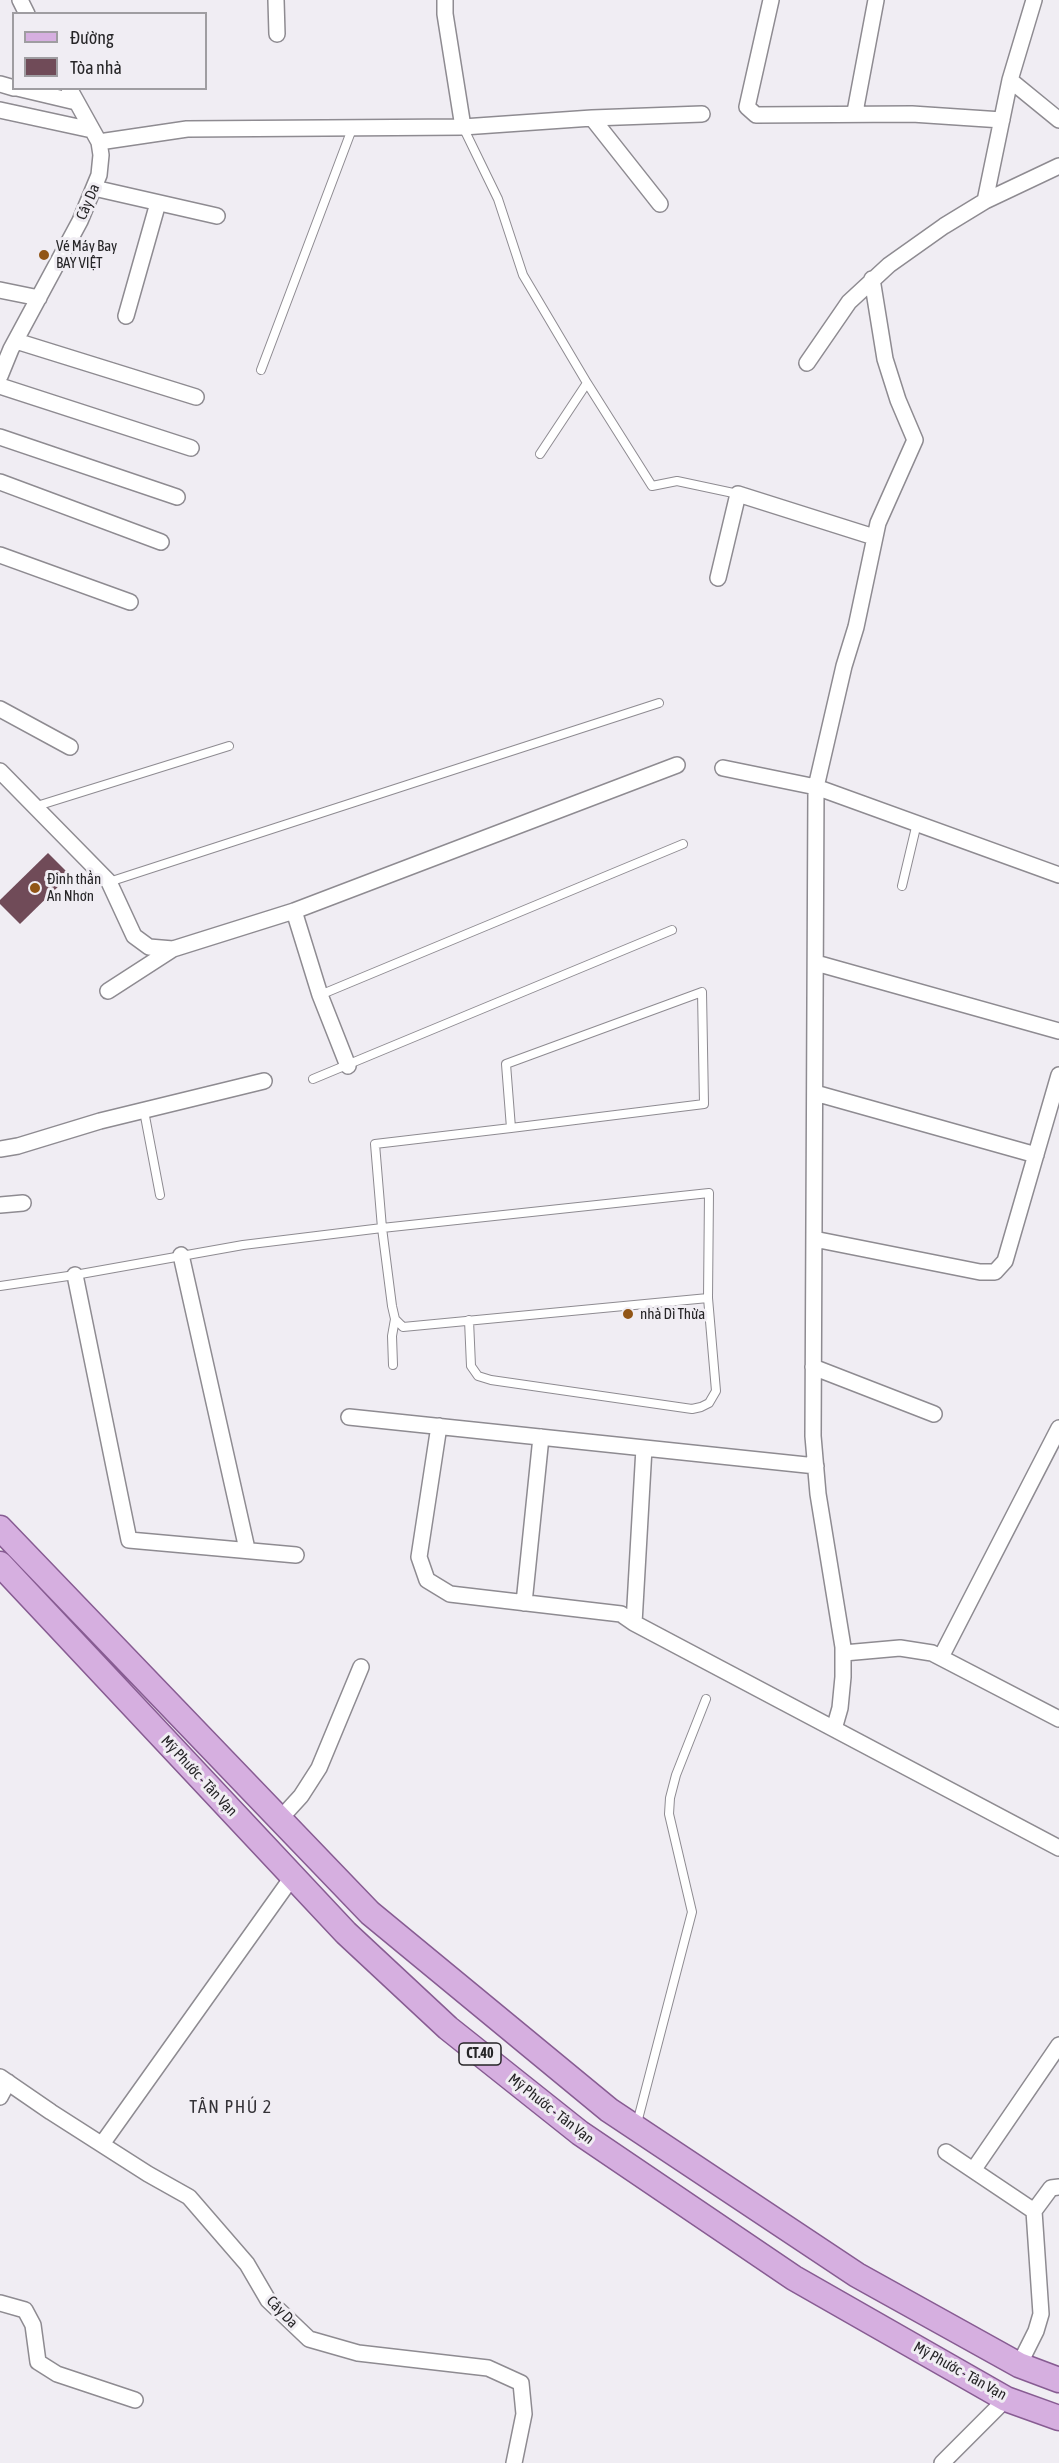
<!DOCTYPE html>
<meta charset="utf-8">
<style>
body{margin:0}
#map{position:relative;width:1059px;height:2463px;overflow:hidden;background:#f0edf3;font-family:"Asap Condensed",sans-serif}
canvas{display:block}
.legend{position:absolute;left:12px;top:12px;width:195px;height:78px;box-sizing:border-box;background:#f0edf3;border:2px solid #9f9da1;margin:0;padding:8px 10px;list-style:none;font-size:18px;color:#262527}
.legend li{display:flex;align-items:center;gap:12px;height:30px}
.legend b{width:30px;border:2px solid #9f9da1}
</style>
<div id="map">
<canvas width="1059" height="2463"></canvas>
<ul class="legend">
<li><b style="height:8px;background:#d6afe0"></b>Đường</li>
<li><b style="height:16px;background:#704b58"></b>Tòa nhà</li>
</ul>
</div>
<script>
const context = document.querySelector('canvas').getContext('2d');
context.lineJoin = 'round';
function paint(path, color) { context.fillStyle = color; context.fill(path, 'evenodd'); }
const toPath = rows => new Path2D(rows.map(r => 'M' + r).join(''));
function stroke(path, color, width, dash) { context.strokeStyle = color; context.lineWidth = width; context.lineCap = dash ? 'butt' : 'round'; context.setLineDash(dash || []); context.stroke(path); }
function drawText(font, color, halo, rows, align = 'center') {
  context.font = font + ' "Asap Condensed",sans-serif'; context.lineWidth = 6; context.setLineDash([]); context.textBaseline = 'middle'; context.strokeStyle = halo; context.fillStyle = color; for (const [text, x, y, turn = 0] of rows) {
    context.save(); context.translate(x, y); context.rotate((+turn || 0) * Math.PI / 180); context.textAlign = isNaN(turn) ? turn : align; if (halo) context.strokeText(text, 0, 0); context.fillText(text, 0, 0); context.restore();
  }
}
paint(toPath([
 [48,853,70,875,20,924,0,904,0,900]
]), '#704b58');
const service = toPath([
 [463,127,498,199,523,275,587,383,540,454],
 [261,370,352,129],
 [587,383,652,486,677,481,738,494],
 [37,806,229,746],
 [109,882,659,703],
 [902,886,917,823],
 [320,995,683,844],
 [313,1079,672,930],
 [144,1111,160,1195],
 [511,1128,506,1064,702,992,704,1104,511,1128,375,1144,382,1228,392,1306,395,1319,403,1327,708,1298],
 [0,1286,75,1275,243,1245,382,1228,709,1193,708,1298,716,1391,709,1403,701,1407,692,1409,491,1380,478,1376,471,1366,469,1320],
 [393,1365,392,1336,395,1319],
 [637,2123,692,1912,669,1814,670,1798,676,1775,706,1699]
]);
const minor = toPath([
 [20,0,27,14],
 [276,0,277,34],
 [445,0,445,14,463,127],
 [771,0,747,107,756,115,912,114,1002,120],
 [1010,80,1059,120],
 [0,84,14,88],
 [17,88,76,102],
 [0,110,92,130],
 [855,112,876,0],
 [592,118,660,204],
 [99,142,187,129,463,127,592,118,702,114],
 [94,188,217,216],
 [985,201,1010,80,1034,0],
 [0,290,39,298],
 [126,316,158,203],
 [16,341,196,397],
 [807,363,849,302,889,265,944,226,985,201,1059,166],
 [0,376,11,349,80,221,99,175,101,155,99,142,69,88],
 [0,386,191,448],
 [0,437,177,497],
 [0,482,161,542],
 [0,555,130,602],
 [718,578,738,494,874,537],
 [0,709,70,747],
 [723,768,816,787,1059,875],
 [0,771,109,882,134,936,149,947,173,949,294,911,677,765],
 [294,911,320,995,348,1066],
 [816,963,1059,1031],
 [108,991,173,949],
 [815,1093,1036,1155],
 [0,1149,18,1146,100,1121,264,1081],
 [0,1205,23,1203],
 [814,1239,980,1272,995,1272,1005,1261,1059,1075],
 [181,1255,247,1549],
 [75,1275,129,1540,296,1555],
 [813,1367,934,1414],
 [349,1417,816,1466],
 [439,1426,419,1557,427,1580,450,1594,621,1614,634,1623,1059,1848],
 [524,1603,541,1437],
 [634,1623,644,1448],
 [844,1653,900,1648,932,1653,1059,1719],
 [941,1657,1059,1428],
 [834,1729,840,1708,843,1677,843,1647,818,1494,813,1436,816,787,844,666,856,627,878,523,915,440,898,400,885,359,872,279],
 [280,1819,301,1796,319,1768,361,1667],
 [0,2077,51,2112,148,2174,189,2197,247,2264,268,2300,309,2339,358,2353,488,2368,521,2383,524,2414,514,2463],
 [0,2097,8,2082],
 [102,2144,293,1876],
 [946,2152,1034,2211],
 [974,2169,1059,2045],
 [0,2303,25,2310,33,2325,38,2362,57,2374,135,2400],
 [1019,2365,1036,2331,1041,2314,1034,2211,1051,2188,1059,2187],
 [942,2463,1006,2399]
]);
const primary = toPath([
 [0,1528,370,1913,609,2110,857,2275,1019,2365,1059,2380],
 [0,1564,346,1933,448,2028,580,2133,794,2278,1006,2399,1059,2418]
]);
stroke(service, '#8e8b91', 10);
stroke(minor, '#8e8b91', 18);
stroke(primary, '#875c92', 27);
stroke(service, '#fff', 8);
stroke(minor, '#fff', 15);
stroke(primary, '#d6afe0', 24);
for (const [x, y, r, color] of [
 [44,255,6,"#915516"],
 [35,888,6,"#915516"],
 [628,1314,6,"#915516"]
]) { const dot = new Path2D(); dot.arc(x, y, r, 0, 2 * Math.PI); context.fillStyle = color; context.fill(dot); stroke(dot, '#f0edf3', 2); }
for (const [x, y, w] of [
 [480,2054,42]
]) { const box = new Path2D(); box.roundRect(x - w / 2, y - 11, w, 22, 4.5); context.fillStyle = '#f0edf3'; context.fill(box); stroke(box, '#262527', 1.5); }
drawText('bold 14px', '#262527', null, [
 ["CT.40",480,2054]
]);
drawText('15px', '#262527', '#f0edf3', [
 ["Cây Da",88,202,-67],
 ["Mỹ Phước - Tân Vạn",199,1776,47],
 ["Mỹ Phước - Tân Vạn",551,2109,38],
 ["Cây Da",282,2312,46],
 ["Mỹ Phước - Tân Vạn",960,2371,29]
]);
drawText('15px', '#262527', '#f0edf3', [
 ["Vé Máy Bay",56,246],
 ["BAY VIỆT",56,263],
 ["Đình thần",47,879],
 ["An Nhơn",47,896],
 ["nhà Dì Thừa",640,1314]
], 'left');
context.letterSpacing = '1.5px';
drawText('18px', '#343237', '#f0edf3', [
 ["TÂN PHÚ 2",231,2107]
]);
context.letterSpacing = '0px';
</script>
